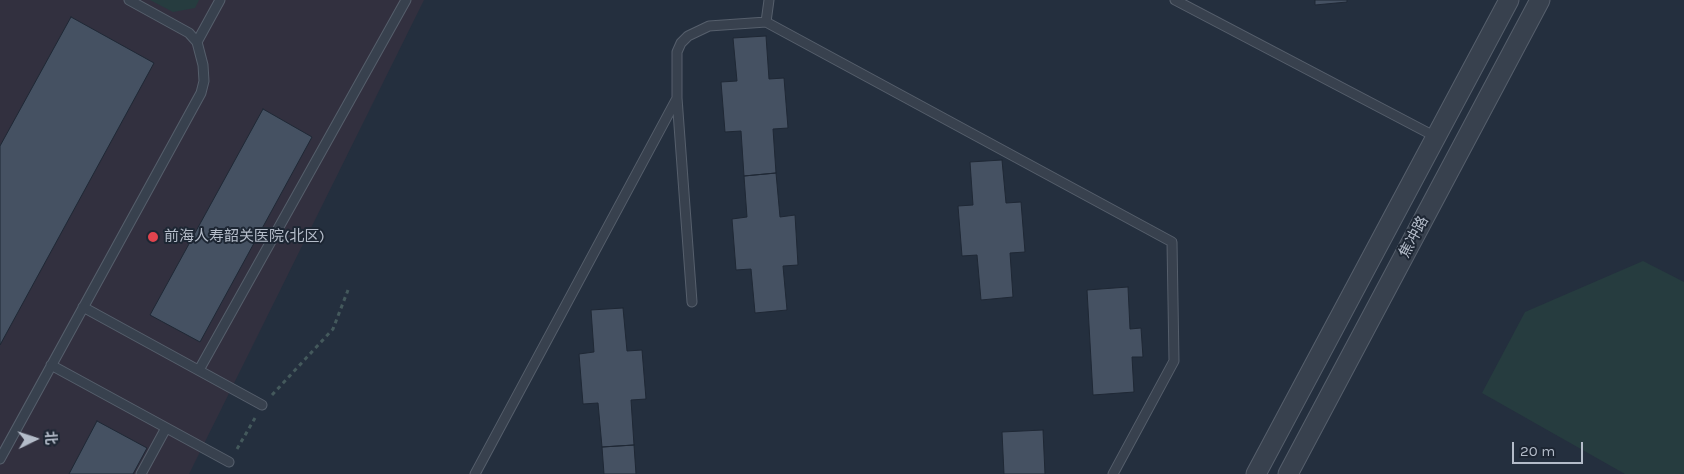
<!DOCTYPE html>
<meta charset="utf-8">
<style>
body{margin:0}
#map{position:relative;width:1684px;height:474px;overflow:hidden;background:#242f3e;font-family:Karla,"Noto Sans SC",sans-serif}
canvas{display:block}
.north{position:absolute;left:10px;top:414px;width:50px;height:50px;-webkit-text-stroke:4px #1d2633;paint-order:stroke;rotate:86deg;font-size:14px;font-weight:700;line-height:20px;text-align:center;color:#b4bcc9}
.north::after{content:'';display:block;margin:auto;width:18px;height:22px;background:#b4bcc9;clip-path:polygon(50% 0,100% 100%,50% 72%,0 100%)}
.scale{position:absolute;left:1512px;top:442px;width:71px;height:22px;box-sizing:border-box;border:2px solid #b4bcc9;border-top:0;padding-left:6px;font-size:15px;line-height:18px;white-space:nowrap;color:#b4bcc9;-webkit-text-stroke:4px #1d2633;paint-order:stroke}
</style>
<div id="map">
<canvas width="1684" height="474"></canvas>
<div class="north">北</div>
<div class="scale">20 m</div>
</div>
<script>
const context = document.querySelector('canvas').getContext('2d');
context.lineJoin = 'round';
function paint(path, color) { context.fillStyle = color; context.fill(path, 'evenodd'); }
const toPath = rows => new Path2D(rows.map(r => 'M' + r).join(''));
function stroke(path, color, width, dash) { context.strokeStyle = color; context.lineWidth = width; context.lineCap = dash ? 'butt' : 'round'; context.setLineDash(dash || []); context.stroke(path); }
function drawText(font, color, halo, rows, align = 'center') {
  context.font = font + ' Karla,"Noto Sans SC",sans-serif'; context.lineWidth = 4; context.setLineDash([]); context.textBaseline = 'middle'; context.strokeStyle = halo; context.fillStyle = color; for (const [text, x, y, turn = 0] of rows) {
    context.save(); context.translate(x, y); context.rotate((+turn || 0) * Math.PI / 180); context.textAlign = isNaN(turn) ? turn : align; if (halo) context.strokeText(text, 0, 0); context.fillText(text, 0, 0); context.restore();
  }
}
paint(toPath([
 [0,0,424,0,189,474,0,474]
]), '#32303f');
paint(toPath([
 [150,0,199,0,195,8,173,12],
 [1643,261,1684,282,1684,474,1625,474,1482,393,1525,312]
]), '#263c3f');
const building = toPath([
 [1315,0,1347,0,1347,2,1315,5,1315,0],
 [71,17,154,63,0,345,0,146,71,17],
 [766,36,769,79,784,78,788,128,773,129,776,173,744,176,741,131,725,132,721,82,737,81,733,38,766,36],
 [263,109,312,137,200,342,150,315,263,109],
 [1002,160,1006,203,1021,202,1025,252,1010,253,1013,297,981,300,977,255,962,256,958,206,973,205,970,162,1002,160],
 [776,173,780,217,795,215,798,265,783,266,787,310,755,313,751,269,736,270,732,219,747,217,744,176,776,173],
 [1128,287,1130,329,1141,328,1143,357,1132,357,1134,392,1093,395,1087,290,1128,287],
 [623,308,627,351,642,350,646,399,631,400,634,445,602,447,598,403,583,404,579,354,594,352,591,310,623,308],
 [97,421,147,448,133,474,69,474,97,421],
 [1043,430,1045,474,1004,474,1002,432,1043,430],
 [634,445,636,474,604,474,602,447,634,445]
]);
paint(building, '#455162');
stroke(building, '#1f2835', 1);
const service = toPath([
 [1175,0,1436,137],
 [766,22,769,0],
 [197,42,220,0],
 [692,302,677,98,677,52,681,43,688,36,709,26,766,22,1172,242,1174,361,1113,474],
 [83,307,262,405],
 [51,365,229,462],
 [199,370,406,0],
 [0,459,201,93,204,81,203,65,197,42,189,33,129,0],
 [141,474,166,428],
 [475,474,676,100]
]);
const minor = toPath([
 [1256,474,1509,0],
 [1288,474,1540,0]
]);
stroke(service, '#565f6c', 11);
stroke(minor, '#565f6c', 21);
stroke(toPath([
 [272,395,333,329,348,290],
 [237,449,255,418]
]), '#44595c', 3, [4, 4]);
stroke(service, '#38414e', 9);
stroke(minor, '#38414e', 19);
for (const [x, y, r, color] of [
 [153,237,6,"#e0444e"]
]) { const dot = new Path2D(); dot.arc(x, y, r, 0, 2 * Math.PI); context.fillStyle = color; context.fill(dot); stroke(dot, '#1d2633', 2); }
drawText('15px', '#b4bcc9', '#1d2633', [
 ["前海人寿韶关医院(北区)",164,237]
], 'left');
drawText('15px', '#b4bcc9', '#1d2633', [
 ["焦冲路",1414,237,-62]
]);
</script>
